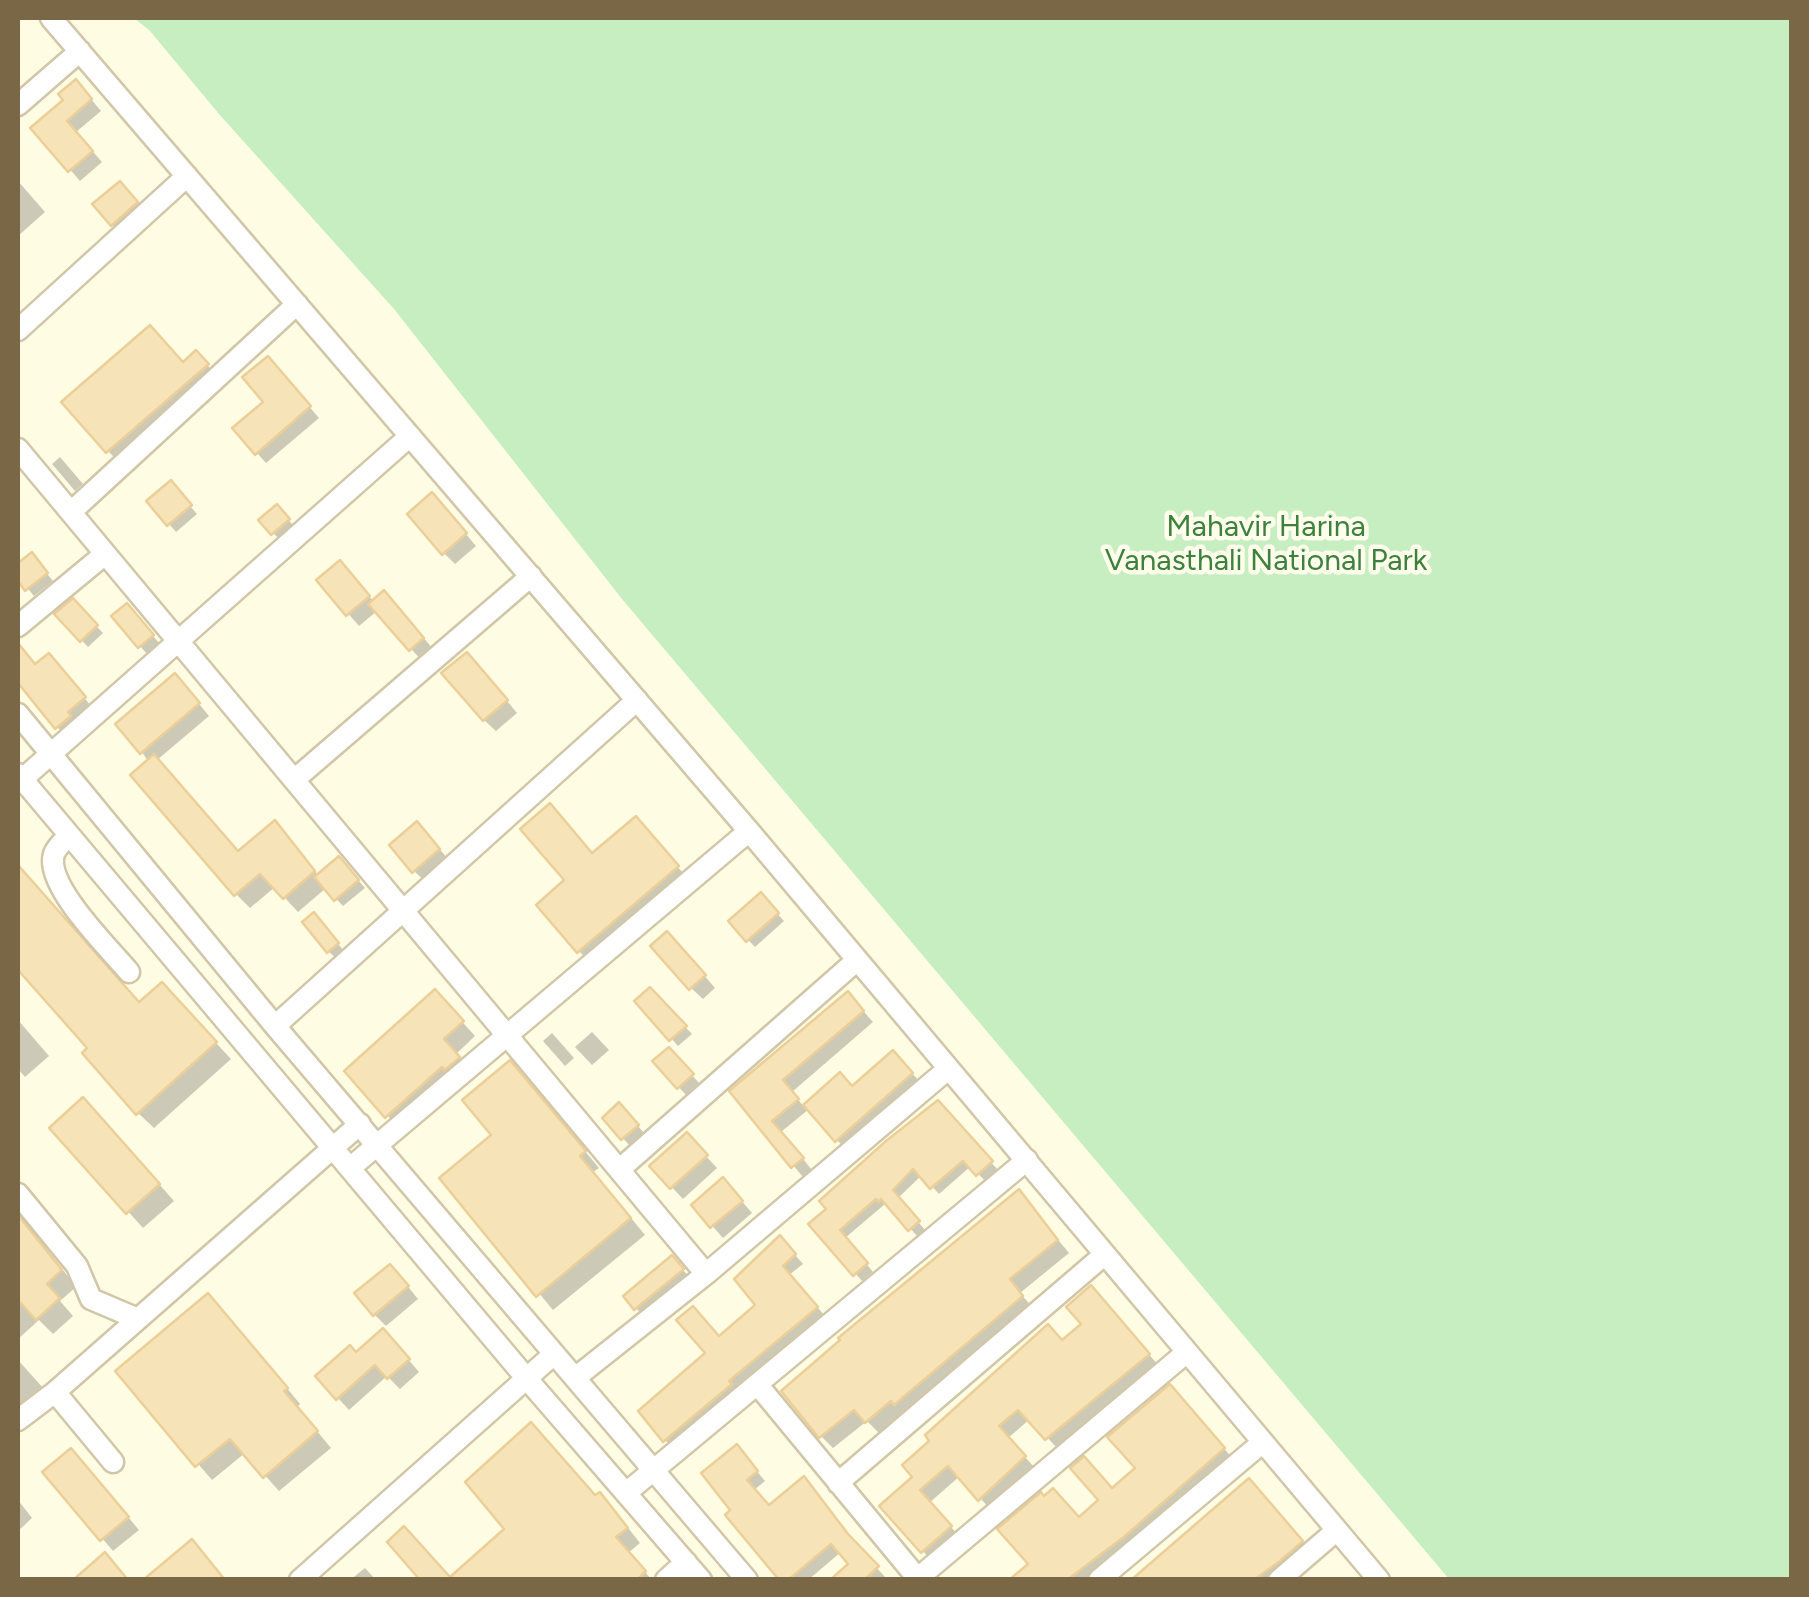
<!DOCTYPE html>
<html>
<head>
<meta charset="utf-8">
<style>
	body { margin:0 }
	#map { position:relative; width:1809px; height:1597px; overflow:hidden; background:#fffce4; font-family:Figtree,sans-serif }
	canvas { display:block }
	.frame { position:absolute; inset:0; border:20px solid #7a6746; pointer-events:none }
</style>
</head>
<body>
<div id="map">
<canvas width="1809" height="1597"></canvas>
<div class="frame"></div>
</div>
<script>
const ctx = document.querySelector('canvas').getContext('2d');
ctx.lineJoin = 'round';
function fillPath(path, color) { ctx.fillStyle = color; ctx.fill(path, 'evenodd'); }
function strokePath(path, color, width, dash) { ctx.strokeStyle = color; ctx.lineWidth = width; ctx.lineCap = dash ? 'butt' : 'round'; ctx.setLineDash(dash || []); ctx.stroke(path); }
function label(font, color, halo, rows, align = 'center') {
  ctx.font = font + ' Figtree,sans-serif'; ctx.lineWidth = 9; ctx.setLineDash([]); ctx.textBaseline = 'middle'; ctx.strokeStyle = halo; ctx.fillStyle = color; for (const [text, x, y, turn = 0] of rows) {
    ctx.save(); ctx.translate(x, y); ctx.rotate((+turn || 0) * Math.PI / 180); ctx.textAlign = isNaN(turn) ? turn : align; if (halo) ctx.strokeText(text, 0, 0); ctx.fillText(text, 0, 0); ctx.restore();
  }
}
fillPath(new Path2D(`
	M134,18H1791V1579H1449L622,599L394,309L219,114L150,31Z`), '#c6eec0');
fillPath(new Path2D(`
	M86,93L101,111L76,132L102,162L80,181L34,128Z
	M18,181L45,212L18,236Z
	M127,191L143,211L119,231L112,224Z
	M196,353L221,380L122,465L108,451Z
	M277,369L319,418L266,463L257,453Z
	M60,457L83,484L75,491L52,464Z
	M177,491L197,514L176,532L150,502Z
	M443,507L476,546L455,564L444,553Z
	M284,514L295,528L280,540L261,520Z
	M32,555L53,581L34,596L18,577V566Z
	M351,574L374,602L395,605L434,650L422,661L377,611L359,626L319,580Z
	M73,602L103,633L88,647L57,614Z
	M134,613L159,643L147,654L114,616Z
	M18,646L36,667L56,663L91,706L73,721L76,725L64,735L18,680Z
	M478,666L517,713L496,731L484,720Z
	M186,688L209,716L157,760L239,854L288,838L319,876L346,866L365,888L343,906L326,888L298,912L275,887L250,908L236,894L142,752Z
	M647,831L688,879L590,962L579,951L593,856Z
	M428,836L450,861L426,882L414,871Z
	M18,867L140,1005L177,1001L231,1059L154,1128L138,1113L91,1049L18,966Z
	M761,896L784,921L755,947L731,922Z
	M321,923L344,951L336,958L328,951Z
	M679,946L715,988L703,999L691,988Z
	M649,990L692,1034L678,1046L638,1001Z
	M858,1005L873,1022L792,1092L804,1107L840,1076L853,1089L904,1065L923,1085L848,1152L809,1109L781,1132L812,1170L803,1177L732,1092Z
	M448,1006L475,1036L456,1054L472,1072L401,1130L347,1071Z
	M18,1020L49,1056L25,1077L18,1069Z
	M592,1032L609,1050L592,1065L575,1047Z
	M552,1033L574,1058L565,1066L543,1041Z
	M669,1050L699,1083L686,1095L656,1062Z
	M525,1079L599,1168L593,1172L645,1235L553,1310L443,1178L495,1136Z
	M938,1104L998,1170L985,1181L971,1166L939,1194L922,1175L898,1198L925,1230L917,1236L890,1205L885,1204L845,1238L873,1272L862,1281L812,1224Z
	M626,1112L644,1133L630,1146L605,1118Z
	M99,1116L174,1201L143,1228L53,1128Z
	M687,1136L717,1168L683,1199L653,1167Z
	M734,1192L752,1213L723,1238L694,1205Z
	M1019,1193L1069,1253L1020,1293L1034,1309L908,1415L904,1412L879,1433L867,1421L833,1448L821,1436Z
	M18,1211L76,1287L60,1301L73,1316L53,1334L39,1320L18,1339Z
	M788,1247L803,1264L789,1275L825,1316L674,1448L665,1440L708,1354L719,1339L759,1305Z
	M679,1265L689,1277L643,1315L636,1308Z
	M401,1278L418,1299L386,1326L374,1314Z
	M1101,1299L1159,1366L1058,1449L1030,1419L1008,1438L1035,1468L991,1510L960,1476L929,1503L961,1538L933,1562L882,1506L1084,1324Z
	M223,1311L300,1404L297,1407L331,1448L279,1491L245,1453L212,1480L118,1371Z
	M394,1343L419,1372L400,1389L387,1376L349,1410L338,1398L356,1355Z
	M18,1360L44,1389L18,1414Z
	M1180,1398L1234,1460L1090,1580H1014L1138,1468Z
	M745,1457L765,1481L754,1490L770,1508L857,1546L885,1577L882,1580H835L851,1564L841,1552L808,1580H782L729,1515Z
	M83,1463L139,1530L113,1551L46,1472Z
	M1259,1491L1311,1552L1278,1580H1136Z
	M596,1498L613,1509L640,1543L628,1553L652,1580H451Z
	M18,1500L32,1518L18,1531Z
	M365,1568L376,1580H350Z`), '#0003');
const building = new Path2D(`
	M76,79L92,99L67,121L93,151L68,172L30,128L63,100L58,94Z
	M120,181L138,202L111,226L92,204Z
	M150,325L183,362L196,350L209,364L106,453L61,402Z
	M268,356L311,406L255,455L232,428L263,402L242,377Z
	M171,480L192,505L167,526L146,501Z
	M432,492L467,533L442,555L407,514Z
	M277,504L290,519L271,535L258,520Z
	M32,552L48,573L25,591L18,581V563Z
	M340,560L370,596L346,616L316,580Z
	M384,590L424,638L409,651L368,604Z
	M73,598L98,625L80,642L54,614Z
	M127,603L154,635L138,648L111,616Z
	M18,643L35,664L49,653L86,697L68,712L71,716L55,729L18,683Z
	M467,652L508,700L483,721L441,673Z
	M175,673L200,703L140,754L115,724Z
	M154,754L238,851L275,820L315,871L283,899L260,874L234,896L130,775Z
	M550,803L592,853L636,816L679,866L577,953L536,905L564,880L520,829Z
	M417,821L440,849L412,873L389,845Z
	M339,856L359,880L334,901L314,877Z
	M18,865L139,1002L162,982L217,1042L136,1115L82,1053L87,1048L18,970Z
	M761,892L779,913L746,942L728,921Z
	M314,912L339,943L327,953L302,922Z
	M667,931L706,975L689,990L650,946Z
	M650,987L687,1026L669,1041L634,1001Z
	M435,989L464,1021L444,1039L460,1057L445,1070L442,1067L385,1118L344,1071Z
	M848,991L864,1011L783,1080L799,1099L772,1121L804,1158L791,1168L729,1091Z
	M669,1047L694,1074L677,1089L652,1061Z
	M893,1050L913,1073L835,1142L803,1105L840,1072L852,1086Z
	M510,1060L586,1151L580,1156L631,1218L536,1297L439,1178L491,1135L462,1100Z
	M83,1097L160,1184L126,1214L49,1128Z
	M938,1100L993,1161L976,1176L963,1161L930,1189L913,1169L893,1190L920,1221L908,1231L881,1199L879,1202L876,1199L840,1230L868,1263L853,1276L808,1224L826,1209L819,1201L886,1141Z
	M619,1102L639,1125L621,1140L602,1118Z
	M687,1132L708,1155L670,1189L649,1166Z
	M723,1177L743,1201L710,1228L691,1205Z
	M1019,1189L1058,1240L1010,1279L1023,1296L894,1405L891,1401L865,1423L854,1410L819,1438L781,1391L840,1340L838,1338Z
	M18,1215L62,1270L47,1284L60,1298L36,1320L18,1300Z
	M780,1235L796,1254L783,1266L818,1307L729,1381L732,1384L663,1442L638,1411L705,1353L676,1320L693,1306L719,1336L755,1305L734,1279Z
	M672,1255L684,1269L634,1310L623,1296Z
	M390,1264L409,1286L373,1316L354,1293Z
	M1091,1285L1150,1354L1045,1440L1018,1410L999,1426L1026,1456L978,1501L948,1466L920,1490L952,1526L921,1553L879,1506L912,1477L902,1465L929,1441L925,1435L1048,1324L1062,1340L1081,1324L1066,1307Z
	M208,1293L288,1388L284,1391L318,1431L263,1478L230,1439L195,1467L115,1371Z
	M383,1328L410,1359L387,1379L375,1365L336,1400L315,1376L350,1345L356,1352Z
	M1170,1384L1225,1448L1125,1536L1067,1580H1009L1028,1564L997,1529L1041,1492L1044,1496L1053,1488L1079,1517L1098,1500L1070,1468L1084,1456L1112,1488L1135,1468L1107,1437Z
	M531,1422L595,1495L600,1492L628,1528L616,1537L646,1571L637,1580H420L387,1542L404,1526L450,1577L504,1529L465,1482Z
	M737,1444L758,1471L747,1480L769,1505L804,1476L848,1534L879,1566L864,1580H830L848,1564L831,1544L788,1580H779L725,1515L730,1510L701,1473Z
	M71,1448L129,1517L100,1541L42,1472Z
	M1249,1478L1303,1541L1280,1561L1254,1580H1131Z
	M192,1539L225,1580H143Z
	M105,1552L128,1580H73Z`);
fillPath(building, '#f7e3b8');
strokePath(building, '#eccf97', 2.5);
const minor = new Path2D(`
	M51,18L749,831L1379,1580
	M18,105L80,51
	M18,330L187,176
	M18,449L706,1274
	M71,512L297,304
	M18,626L105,554
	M18,714L275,1026L747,1580
	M18,774L527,1379L701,1580
	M294,780L531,576
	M18,783L410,436
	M69,835C64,841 57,846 54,854C44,885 109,948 129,972
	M275,1026L637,700
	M350,1168L749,831
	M620,1169L856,961
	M18,1194L77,1266L91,1299L138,1319
	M575,1378L706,1274L948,1069
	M757,1384L919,1580
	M55,1392L113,1462
	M18,1420L55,1392L360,1124
	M838,1483L1104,1255
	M626,1493L1027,1160
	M918,1578L1187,1352
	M300,1580L554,1354
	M666,1580L686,1562
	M1099,1580L1263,1442
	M1279,1580L1337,1530`);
strokePath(minor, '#d1c6a8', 25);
strokePath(minor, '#fff', 20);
label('30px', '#3d823c', '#fffdec', [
	["Mahavir Harina",1266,527],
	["Vanasthali National Park",1266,561]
]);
</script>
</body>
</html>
